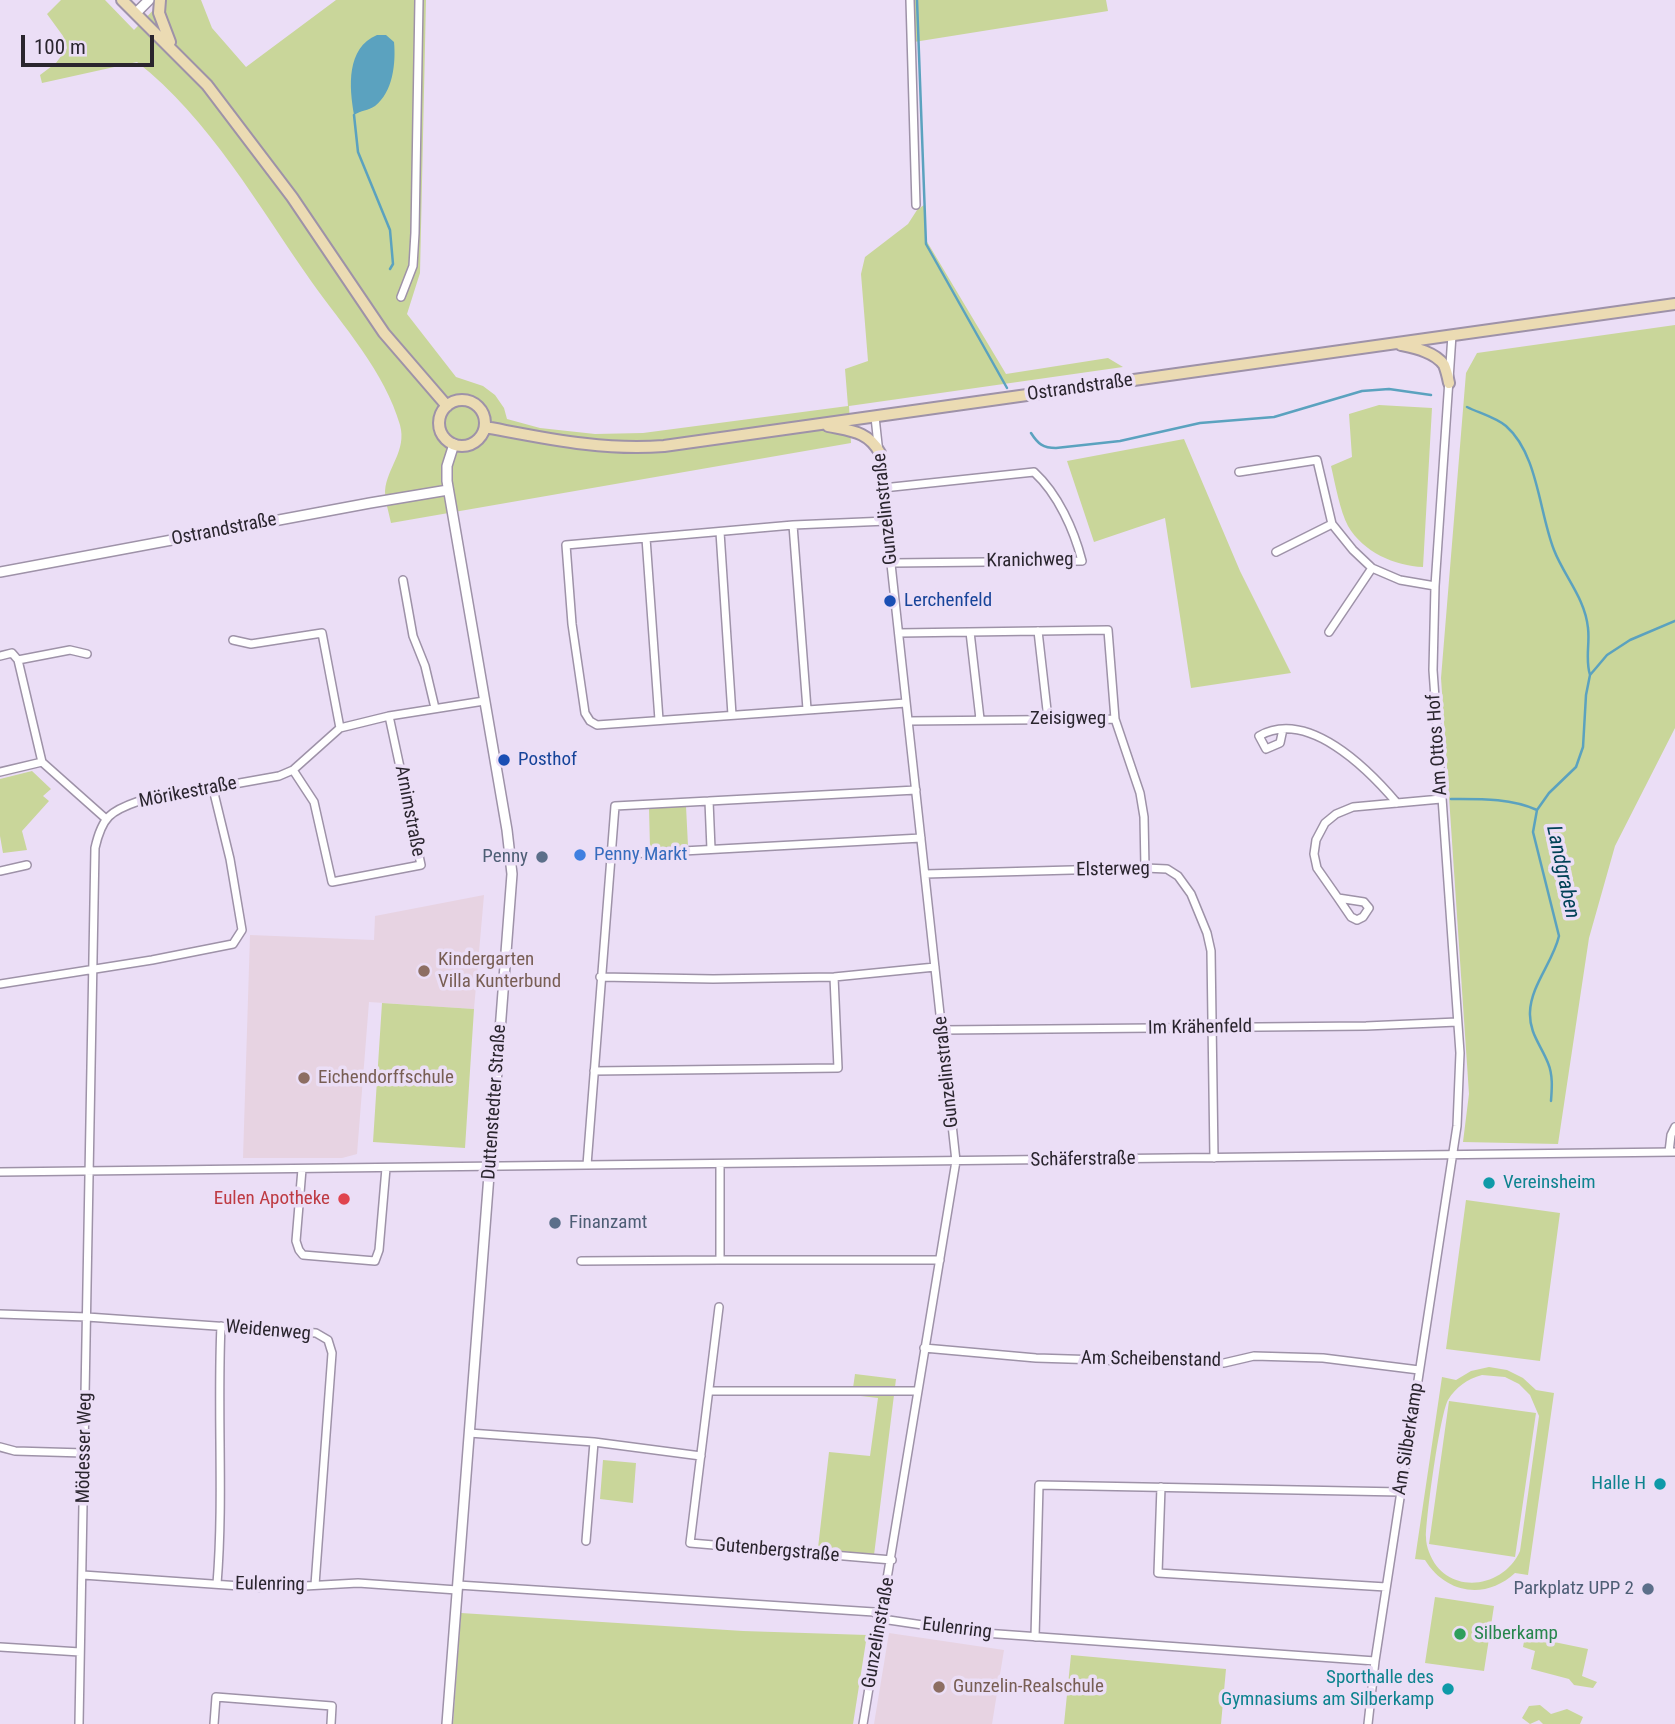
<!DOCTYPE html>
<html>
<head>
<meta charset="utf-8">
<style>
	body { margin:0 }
	#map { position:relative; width:1675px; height:1724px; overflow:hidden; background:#ebdef6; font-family:"Roboto Condensed",sans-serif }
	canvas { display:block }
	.scale { position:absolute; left:21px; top:35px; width:133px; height:32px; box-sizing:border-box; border:4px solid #2a252e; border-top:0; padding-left:9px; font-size:21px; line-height:24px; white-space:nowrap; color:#2a252e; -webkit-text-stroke:5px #ebdef6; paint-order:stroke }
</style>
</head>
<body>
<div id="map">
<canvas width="1675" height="1724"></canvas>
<div class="scale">100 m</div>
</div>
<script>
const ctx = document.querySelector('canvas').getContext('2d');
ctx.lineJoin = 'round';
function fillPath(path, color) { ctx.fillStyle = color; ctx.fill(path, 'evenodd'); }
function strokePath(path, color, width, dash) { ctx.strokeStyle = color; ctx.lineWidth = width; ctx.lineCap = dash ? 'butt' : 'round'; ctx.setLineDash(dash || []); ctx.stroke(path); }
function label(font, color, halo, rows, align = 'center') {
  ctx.font = font + ' "Roboto Condensed",sans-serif'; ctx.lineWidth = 7; ctx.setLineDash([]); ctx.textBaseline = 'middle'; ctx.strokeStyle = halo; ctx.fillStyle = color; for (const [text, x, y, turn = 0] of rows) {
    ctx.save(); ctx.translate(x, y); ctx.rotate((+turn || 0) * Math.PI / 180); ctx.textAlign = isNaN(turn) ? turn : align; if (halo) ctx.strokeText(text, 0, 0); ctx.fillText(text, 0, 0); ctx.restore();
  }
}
fillPath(new Path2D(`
	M484,895L474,1009L369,1002L357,1154L342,1158H243L250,935L374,940L375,916Z
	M889,1633L1004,1650L992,1724H874Z`), '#e7d3e2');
fillPath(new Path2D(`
	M61,0H105L134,30L163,0H201L212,28L246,67L336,0H426L420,273L407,314L456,377L483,386L495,395L504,408L507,419L540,428L595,434L643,433L848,406L845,369L868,361L861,274L865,257L908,224L917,210L924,205L926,240L1006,374L1108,358L1123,367L849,406L851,443L391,523C389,513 385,501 385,491C387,467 407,451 400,425C385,372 343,326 311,281C260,208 208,117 137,62L42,83L40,75L56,63L67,48L63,36L47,14Z
	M912,0H1106L1108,11L914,42Z
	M1675,325V728L1615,846L1589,938L1558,1144L1463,1142L1469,1094L1441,678L1466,373L1477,353Z
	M1379,405L1432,408L1423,567C1395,566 1363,552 1348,526C1340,511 1335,483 1331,466L1352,457L1349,414Z
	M1184,439L1240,571L1291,673L1191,688L1165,518L1094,542L1067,461Z
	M32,771L51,789L43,796L49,801L22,831L27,850L3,853L0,836V779Z
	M686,806L688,846L650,848L649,808Z
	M382,1003L474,1009L465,1148L373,1142Z
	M1466,1200L1560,1213L1540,1361L1446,1349Z
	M1489,1367L1507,1370L1523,1378L1536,1390L1554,1393L1528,1575L1515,1573C1486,1600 1446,1594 1425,1560L1415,1559L1442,1377L1456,1380L1471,1371ZM1482,1375L1505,1377L1519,1384L1530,1395L1539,1416L1520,1551C1503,1590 1445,1596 1429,1552C1427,1547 1426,1542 1426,1537C1426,1517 1440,1414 1448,1400C1456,1387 1467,1379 1482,1375Z
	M855,1374L896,1379L874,1555L818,1548L829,1452L870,1456L878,1398L852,1395Z
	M1449,1401L1536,1413L1515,1557L1429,1544Z
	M603,1460L636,1463L633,1503L600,1499Z
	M1435,1597L1494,1606L1484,1671L1425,1663Z
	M461,1613L743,1631L867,1635L853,1724H453Z
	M1525,1636L1588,1649L1582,1676L1597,1682L1593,1688L1574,1685L1569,1679L1531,1669L1535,1651L1523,1647Z
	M1071,1655L1226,1669L1221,1724H1064Z
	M1540,1705L1551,1714L1567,1709L1583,1717L1580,1724H1543L1539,1720L1530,1724L1522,1718L1529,1706Z`), '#c9d69a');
fillPath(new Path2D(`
	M377,35H386L394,42C396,63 393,92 375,106C368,111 361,110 354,115C349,87 346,48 377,35Z`), '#5ba2bf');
strokePath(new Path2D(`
	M917,0L926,244L1007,388
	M354,115L358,152L390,230L393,264L390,269
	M1467,407C1479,413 1495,417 1506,426C1538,454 1539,512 1554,550C1564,576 1585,598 1588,628C1590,644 1585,659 1590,675
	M1031,433C1038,444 1043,448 1056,448L1120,441L1200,423L1274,417L1362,391L1389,389L1431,395
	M1451,799C1480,799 1510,798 1537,810
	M1551,1101C1552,1088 1553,1075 1548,1063C1541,1045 1529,1033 1530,1012C1531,985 1553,962 1559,936L1533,832L1537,810L1549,793L1576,767L1583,747L1586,695L1590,675L1596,668L1607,655L1630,640L1675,621`), '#5ba2bf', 2.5);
const minor = new Path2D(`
	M910,0L916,205
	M401,297L413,266L415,233L419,0
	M1239,472L1317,460L1332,524L1353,550L1372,568L1400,580L1435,586
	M883,488L1034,472C1058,494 1074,530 1082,561L892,563
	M887,521L793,525L566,545L572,624L585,713L590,721L597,725L906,703
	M793,525L807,709
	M720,532L732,715
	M646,538L659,720
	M1276,552L1332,524
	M403,580L413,636L425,666L435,708
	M1038,631L1048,719
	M970,632L980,719
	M1329,632L1372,568
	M899,633L1108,630L1115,719
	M233,640L251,644L322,633L340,728
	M0,656L12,653L18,660L42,762
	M18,660L70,650L87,654
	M909,721L1115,719L1140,793L1144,817L1145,868
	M1283,729L1280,743L1266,749L1259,736C1308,708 1368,769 1397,803
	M293,770L314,802L332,882L421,865L389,716
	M0,772L42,762L105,818
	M709,801L711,849
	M610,855L921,838
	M0,871L27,865
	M925,874L1145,868L1167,869L1178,876L1191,894L1207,933L1211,951L1214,1158
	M1338,898L1351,917L1357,920L1363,917L1369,908L1364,902L1338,898L1317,868L1314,854L1316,840L1325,823L1336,814L1353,807L1441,799
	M600,977L713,979L834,977L935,967
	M0,984L152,960L233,944L242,930L230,859L213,789
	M943,1030L1366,1026L1457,1022
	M594,1071L838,1068L834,977
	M1669,1152L1671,1135L1675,1127
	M720,1164V1260H940
	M587,1165L615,806L916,790
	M302,1169L296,1241L299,1250L303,1255L375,1261L379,1250L386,1168
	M0,1172L1675,1152
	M581,1261L720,1260
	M719,1307L690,1543L892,1560
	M0,1314L87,1317L316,1333L328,1340L332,1353L315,1585
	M924,1348L1036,1358L1196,1363H1224L1254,1356L1323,1358L1419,1370
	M710,1391H918
	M469,1433L594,1442L701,1456
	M0,1447L15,1451L84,1453
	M1161,1487L1158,1573L1386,1587
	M586,1541L594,1442
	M83,1575L269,1588L358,1583L457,1590
	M217,1584C224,1498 217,1412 221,1326
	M458,1585L874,1612L882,1619L970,1632L1375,1661
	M1035,1637L1039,1485L1401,1492
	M0,1647L80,1652
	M79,1724L95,848C102,817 110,811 139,801L279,776L293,770L340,728L389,716L484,701
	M214,1724L216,1697L332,1706L331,1724
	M863,1724L956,1161L875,417
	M1368,1724L1375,1661L1457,1126L1460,1053L1433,670L1435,586L1452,335`);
const tertiary = new Path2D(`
	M136,13L149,0
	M0,572L370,503L448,490
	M447,1724L512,874L507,830L447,481V466L454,444`);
const secondary = new Path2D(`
	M122,0L207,85L292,197L384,333L447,406
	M160,0L159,13L170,42
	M1401,345C1415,348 1435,352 1444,365C1446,370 1448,378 1449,383
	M439 423a23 23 0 1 1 46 0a23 23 0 1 1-46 0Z
	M828,426C851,431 868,431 880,453
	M485,427C545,438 603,451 664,446L1675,304`);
strokePath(minor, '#9e92a8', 10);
strokePath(tertiary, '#9e92a8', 12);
strokePath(secondary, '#9e92a8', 14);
strokePath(minor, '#fff', 7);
strokePath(tertiary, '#fff', 9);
strokePath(secondary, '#ebdbb3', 10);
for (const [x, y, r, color] of [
	[890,601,7,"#1a4fb4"],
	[504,760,7,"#1a4fb4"],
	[580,855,7,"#3f7fe0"],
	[542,857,7,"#5c6f8a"],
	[424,971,7,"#8d6e63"],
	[304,1078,7,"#8d6e63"],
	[1489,1183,7,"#0f9aa8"],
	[344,1199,7,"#e0444e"],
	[555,1223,7,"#5c6f8a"],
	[1660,1484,7,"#0f9aa8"],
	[1648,1589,7,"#5c6f8a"],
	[1460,1634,7,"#2e9e5b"],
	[939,1687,7,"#8d6e63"],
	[1448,1689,7,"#0f9aa8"]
]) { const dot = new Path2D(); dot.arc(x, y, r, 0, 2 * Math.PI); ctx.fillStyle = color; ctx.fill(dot); strokePath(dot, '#ebdef6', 2.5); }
label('19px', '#2a252e', '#ebdef6', [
	["Ostrandstraße",1080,388,-8],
	["Gunzelinstraße",886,509,-96],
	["Ostrandstraße",224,530,-11],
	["Kranichweg",1030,561,-1],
	["Zeisigweg",1068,719],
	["Am Ottos Hof",1438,745,-94],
	["Mörikestraße",188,793,-11],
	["Arnimstraße",409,811,79],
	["Elsterweg",1113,870,-1],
	["Im Krähenfeld",1200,1028,-1],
	["Gunzelinstraße",947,1072,-96],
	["Duttenstedter Straße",495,1102,-86],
	["Schäferstraße",1083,1160,-1],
	["Weidenweg",268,1331,5],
	["Am Scheibenstand",1151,1360,1],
	["Am Silberkamp",1409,1439,-81],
	["Mödesser Weg",85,1448,-89],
	["Gutenbergstraße",777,1551,5],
	["Eulenring",270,1585,1],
	["Eulenring",957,1629,7],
	["Gunzelinstraße",879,1633,-80]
]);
label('19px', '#164399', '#ebdef6', [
	["Lerchenfeld",904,601],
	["Posthof",518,760]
], 'left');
label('19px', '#366cbe', '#ebdef6', [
	["Penny Markt",594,855]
], 'left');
label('19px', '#4e5e75', '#ebdef6', [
	["Penny",528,857],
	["Finanzamt",569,1223,"left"],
	["Parkplatz UPP 2",1634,1589]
], 'right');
label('19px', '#785e54', '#ebdef6', [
	["Kindergarten",438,960],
	["Villa Kunterbund",438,982],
	["Eichendorffschule",318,1078],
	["Gunzelin-Realschule",953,1687]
], 'left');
label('19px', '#0d838f', '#ebdef6', [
	["Vereinsheim",1503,1183,"left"],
	["Halle H",1646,1484],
	["Sporthalle des",1434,1678],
	["Gymnasiums am Silberkamp",1434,1700]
], 'right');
label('19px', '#be3a42', '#ebdef6', [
	["Eulen Apotheke",330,1199]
], 'right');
label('19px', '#27864d', '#ebdef6', [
	["Silberkamp",1474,1634]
], 'left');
label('italic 21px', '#004156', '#ebdef6', [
	["Landgraben",1562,872,78]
]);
</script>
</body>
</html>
